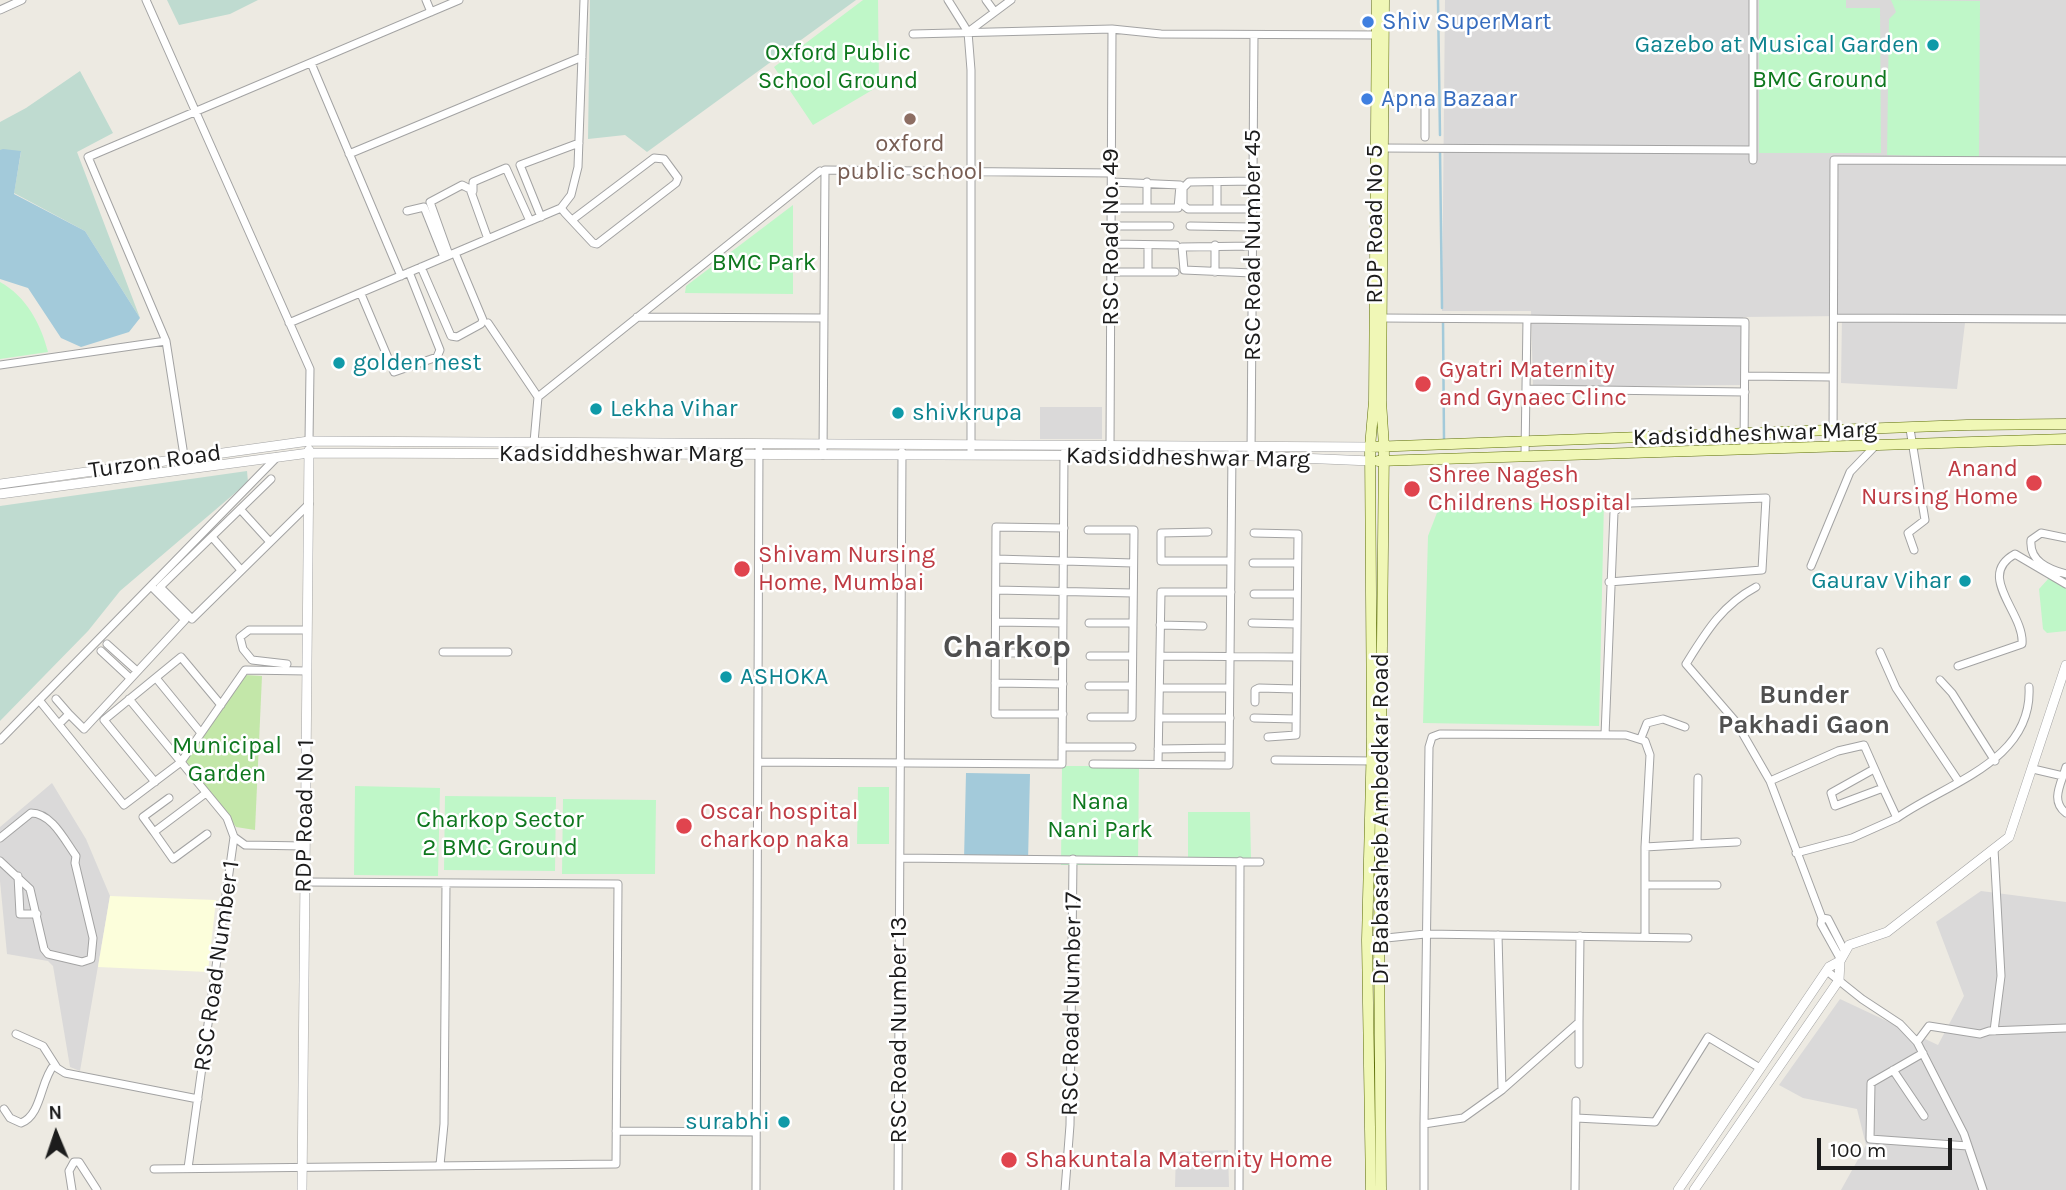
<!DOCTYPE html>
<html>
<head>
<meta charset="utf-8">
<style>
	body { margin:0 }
	#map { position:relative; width:2066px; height:1190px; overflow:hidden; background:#edeae2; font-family:Karla,sans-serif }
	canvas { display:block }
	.north { position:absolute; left:21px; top:1099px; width:70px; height:70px; -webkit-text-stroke:5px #fff; paint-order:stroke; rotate:358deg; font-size:19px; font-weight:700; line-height:28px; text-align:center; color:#1c1c1c }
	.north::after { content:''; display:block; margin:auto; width:24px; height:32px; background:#1c1c1c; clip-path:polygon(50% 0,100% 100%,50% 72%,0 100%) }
	.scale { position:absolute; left:1817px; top:1138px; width:135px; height:32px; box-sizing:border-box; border:4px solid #1c1c1c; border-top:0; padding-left:9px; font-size:21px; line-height:24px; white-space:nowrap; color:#1c1c1c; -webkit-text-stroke:5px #fff; paint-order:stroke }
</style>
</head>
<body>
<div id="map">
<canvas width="2066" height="1190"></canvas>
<div class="north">N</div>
<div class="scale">100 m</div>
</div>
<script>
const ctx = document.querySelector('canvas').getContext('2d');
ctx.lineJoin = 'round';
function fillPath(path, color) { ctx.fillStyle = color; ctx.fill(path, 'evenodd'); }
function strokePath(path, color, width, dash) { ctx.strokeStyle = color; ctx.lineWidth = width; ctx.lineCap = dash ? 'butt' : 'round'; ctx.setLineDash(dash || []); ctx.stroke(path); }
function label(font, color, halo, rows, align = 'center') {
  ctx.font = font + ' Karla,sans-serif'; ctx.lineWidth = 5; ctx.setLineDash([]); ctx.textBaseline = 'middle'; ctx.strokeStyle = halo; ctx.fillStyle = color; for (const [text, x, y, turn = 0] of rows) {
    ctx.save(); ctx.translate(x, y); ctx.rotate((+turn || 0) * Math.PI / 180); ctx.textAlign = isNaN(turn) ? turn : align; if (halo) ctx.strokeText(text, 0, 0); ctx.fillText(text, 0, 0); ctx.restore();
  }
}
fillPath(new Path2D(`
	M1445,0H2066V324L1965,323L1957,389L1841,383L1842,316L1743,317L1742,385L1533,387L1531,311H1442Z
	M1040,407H1102V439H1040Z
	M52,783L86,839L110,896L80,1071L70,1067L53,966L48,961L7,954L0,881V827Z
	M1981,891L2066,902V1190H1841L1866,1145L1857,1109L1803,1098L1779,1085L1840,999L1938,1045L1964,996L1936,922Z
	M1228,1150L1229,1187H1175L1176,1152Z`), '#dad9d9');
fillPath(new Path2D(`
	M110,896L216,900L208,972L98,967Z`), '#fcfedb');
fillPath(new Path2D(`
	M245,675L262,676L255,830L236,827L186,761Z`), '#c3e7a9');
fillPath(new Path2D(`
	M167,0H258L230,14L179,25Z
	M590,0H856L647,152L625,135L588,139Z
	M80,71L113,133L77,152L140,318L85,231L14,193L21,152L0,150V122L26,108Z
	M247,471L248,482L120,591L88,631L0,721V506Z`), '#bfdbd0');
fillPath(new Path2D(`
	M863,0H878L879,86L813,125L774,67Z
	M1759,0H1846V8H1880L1881,153H1759Z
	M1891,0L1980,1L1979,158L1887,155L1889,19L1896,12Z
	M793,205V294L685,293L686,286Z
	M0,282C26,296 41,324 48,352L0,359Z
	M1604,501L1599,726L1423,723L1428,536L1440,505Z
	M2049,578L2066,587V631L2047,633L2043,629L2039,589Z
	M1062,766H1139L1138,865H1061Z
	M355,786L440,788L438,876L354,875Z
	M858,787H889V844H857Z
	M445,796L556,797L555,871L444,870Z
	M563,799L656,800L655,874H562Z
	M1188,812H1250L1251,858L1188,859Z`), '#bff7c8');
fillPath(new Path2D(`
	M3,149L21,151L14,194L85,231L140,318L129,332L81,347L61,338L28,288L0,279V150Z
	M966,773L1030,774L1028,862L964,860Z`), '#a3cada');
strokePath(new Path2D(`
	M1438,0L1440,135
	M1440,151L1442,308
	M1443,321L1444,440
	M1445,461V474`), '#a3cada', 2.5);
const minor = new Path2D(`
	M146,0L310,369L309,441
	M426,0L431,12
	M948,0L968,32L971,70V455
	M986,0L994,11
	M0,10L22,0
	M968,32L1011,0
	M913,34L1112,29L1161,34L1381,35
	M311,63L401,276
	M1383,100L1421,101L1425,104V137
	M1380,148L1753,150
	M349,154L582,57
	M1753,160V0
	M1147,182V208
	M473,191V182L506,168L530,221
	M561,208L565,213L593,243L597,244L676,183L678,178L664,159L654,158L572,220
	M1111,208H1178L1180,185L1112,182
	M1217,209V182
	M1253,209H1188L1183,205V188L1189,182L1253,181
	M407,211L424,207L444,257
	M541,217L520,165L579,143
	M1111,226H1170
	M1190,226L1252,227
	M1111,244L1176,245
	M1215,245V272
	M449,255L430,202L462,185L470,189L488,239
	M421,267L451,336L457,337L481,324L483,320L455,253
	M1115,272H1175
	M1148,272V245
	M1252,273L1184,270L1182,247L1253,246
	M361,294L394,372L437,357L440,350L409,272
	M637,317L823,318
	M1382,318L1527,319
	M1834,318L2066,319
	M289,323L561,208L571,195L578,167L584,0
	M488,323L538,397L534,442
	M166,341L88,157L459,0
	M0,365L166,341L185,462
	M1745,376L1833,377
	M1526,389L1745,392
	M538,397L820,171
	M1910,429L1925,520L1908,533L1914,550
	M1110,446L1112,29
	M1833,446L1834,160L2066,161
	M823,455L825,170L1111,173
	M1525,455L1527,319L1745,322L1744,449
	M1251,456L1254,35
	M271,479L160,587L192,619L309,504
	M240,509L270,542
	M1088,530H1134L1132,717H1091
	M1208,532L1161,533V561H1231
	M1254,533L1298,534L1296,735L1268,737
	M212,537L241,570
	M2066,538L2041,533L2031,540C2029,561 2048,569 2066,574
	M996,559L1133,563
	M1253,563H1297
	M1811,566L1850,472L1876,445
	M1756,587C1722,605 1706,632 1686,664L1736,722L1770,781L1822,918L1821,924L1841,960
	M996,590L1133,593
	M1254,594H1296
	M996,622L1063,623
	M1089,623H1133
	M1252,623L1296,624
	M1160,625L1203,626
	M107,644L137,671
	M101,651L130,678
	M443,652H508
	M1880,652L1896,688L1959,782
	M995,653H1063
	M1090,656H1132
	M1160,656L1296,657
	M287,664L252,660L243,649L240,637L249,630H307
	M1958,666L2022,644C2025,613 1975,576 2015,554L2066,584
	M156,678L201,733
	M1940,680L1952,693L1995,761
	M995,683L1063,684
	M1089,686H1132
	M1160,688H1229
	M56,699L69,714
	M39,700L124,805L181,762L129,699
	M1255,702V690L1259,688L1296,689
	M1063,714H995L996,527L1064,528
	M1159,718H1230
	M1254,718L1296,719
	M59,724L69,714L84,729L185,620L151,586
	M1605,735L1614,512L1622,505L1631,503L1766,498L1762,570L1609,582
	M1641,738L1647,723L1663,719L1685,727
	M0,740L277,457
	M1062,747H1132
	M1158,749L1229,748
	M1275,760L1375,761
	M758,762L1062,764L1064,453
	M1093,764L1229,765L1232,451
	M1158,764L1161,592H1231
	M2066,767C2061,784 2050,801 2066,813
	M2033,769L2063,776
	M1770,781L1838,751L1864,745L1883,788
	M155,782L104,720L181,657L221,705
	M206,793L154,832L173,859L207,834
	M1897,818C1947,783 2033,761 2029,687
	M154,832L143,817L169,798
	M0,838L31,813C52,813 65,841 76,856L75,863L93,938L91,959L82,962L48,954L44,949L30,889L0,861
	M1697,844L1737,842
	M305,846L245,845L234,837L227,818L181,762L245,670L307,671
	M1645,847L1697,844L1698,778
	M1796,853L1852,838L1897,818L1883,788L1835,806L1831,793L1874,769
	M900,858L1260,862
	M18,876L20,914H37
	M1645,885H1717
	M1822,918L1828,919L1845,952
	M1498,935L1502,1090L1579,1022L1580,936
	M1367,940L1425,934L1688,938
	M1827,971L1862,999L1900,1024L1917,1042L1964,1134L1983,1190
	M1994,1031L2001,976L1994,849
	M16,1034L43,1046L57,1068L65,1073L198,1099
	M1917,1042L1929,1026L1980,1034L1989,1031L2066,1028
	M1923,1053L1871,1083L1870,1139L1968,1146
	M1579,1064V1022
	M1893,1070L1924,1116
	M4,1109L10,1118L21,1123C42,1115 40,1081 54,1065
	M1576,1118L1655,1122L1708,1037L1760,1068
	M1424,1124L1429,747L1432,737L1440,734L1626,735L1645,741L1650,755L1645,847V937
	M616,1131L756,1132
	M440,1165L444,1124L446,883
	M188,1168L234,837
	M154,1169L616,1164L618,884L305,882
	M72,1190L69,1171L74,1162H79L97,1190
	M756,1190L759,444
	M898,1190L902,452
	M1065,1190L1070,1125L1073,859
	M1239,1190L1240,861
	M1424,1190V1124L1463,1118L1502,1090
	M1575,1190L1576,1101`);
const tertiary = new Path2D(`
	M0,484L309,441L1370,447
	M0,494L309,453L1251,456L1371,461
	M302,1190L309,450
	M1678,1190L1829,967L1840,961
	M1694,1190L1839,980L1840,961L1849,945L1887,932L2009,837L2066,665`);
const secondary = new Path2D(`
	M1370,447L1967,425L2066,424
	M1378,461L2066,439
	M1371,1190L1367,940L1372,737L1370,447L1374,401L1377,0
	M1381,1190L1379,940L1384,447L1381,401L1384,0`);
strokePath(minor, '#a3a3a3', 9);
strokePath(tertiary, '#a3a3a3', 10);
strokePath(secondary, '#5d6f08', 11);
strokePath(minor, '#fff', 7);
strokePath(tertiary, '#fff', 9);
strokePath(secondary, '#f0f7b6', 10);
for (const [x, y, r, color] of [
	[1368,22,7,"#3f7fe0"],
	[1933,45,7,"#0f9aa8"],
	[1367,99,7,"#3f7fe0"],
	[910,119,7,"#8d6e63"],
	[339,363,7,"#0f9aa8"],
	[1423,384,9,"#e0444e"],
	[596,409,7,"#0f9aa8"],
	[898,413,7,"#0f9aa8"],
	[2034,483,9,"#e0444e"],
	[1412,489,9,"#e0444e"],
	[742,569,9,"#e0444e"],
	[1965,581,7,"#0f9aa8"],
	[726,677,7,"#0f9aa8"],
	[684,826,9,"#e0444e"],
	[784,1122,7,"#0f9aa8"],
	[1009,1160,9,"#e0444e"]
]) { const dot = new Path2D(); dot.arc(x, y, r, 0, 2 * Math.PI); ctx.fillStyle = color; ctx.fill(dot); strokePath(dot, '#fff', 2.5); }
label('24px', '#366cbe', '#fff', [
	["Shiv SuperMart",1382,22],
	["Apna Bazaar",1381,99]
], 'left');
label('24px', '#0d838f', '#fff', [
	["Gazebo at Musical Garden",1919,45,"right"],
	["golden nest",353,363],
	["Lekha Vihar",610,409],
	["shivkrupa",912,413],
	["Gaurav Vihar",1951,581,"right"],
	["ASHOKA",740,677],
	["surabhi",770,1122,"right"]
], 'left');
label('24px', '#0e771e', '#fff', [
	["Oxford Public",838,53],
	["School Ground",838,81],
	["BMC Ground",1820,80],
	["BMC Park",764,263],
	["Municipal",227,746],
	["Garden",227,774],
	["Nana",1100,802],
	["Nani Park",1100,830],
	["Charkop Sector",500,820],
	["2 BMC Ground",500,848]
]);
label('24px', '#785e54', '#fff', [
	["oxford",910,144],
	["public school",910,172]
]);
label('24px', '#1c1c1c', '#fff', [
	["RDP Road No 5",1375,224,-90],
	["RSC Road No. 49",1111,237,-90],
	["RSC Road Number 45",1253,245,-90],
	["Kadsiddheshwar Marg",1755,434,-2],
	["Kadsiddheshwar Marg",621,454],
	["Kadsiddheshwar Marg",1188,458,1],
	["Turzon Road",155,462,-8],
	["RDP Road No 1",305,816,-89],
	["Dr Babasaheb Ambedkar Road",1381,819,-90],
	["RSC Road Number 1",217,966,-82],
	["RSC Road Number 17",1072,1004,-89],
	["RSC Road Number 13",899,1030,-90]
]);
label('24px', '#be3a42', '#fff', [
	["Gyatri Maternity",1439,370],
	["and Gynaec Clinc",1439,398],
	["Anand",2018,469,"right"],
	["Nursing Home",2018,497,"right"],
	["Shree Nagesh",1428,475],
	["Childrens Hospital",1428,503],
	["Shivam Nursing",758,555],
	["Home, Mumbai",758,583],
	["Oscar hospital",700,812],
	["charkop naka",700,840],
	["Shakuntala Maternity Home",1025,1160]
], 'left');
label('bold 26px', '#4f4f4f', '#fff', [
	["Bunder",1804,696],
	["Pakhadi Gaon",1804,726]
]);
label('bold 32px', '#4f4f4f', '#fff', [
	["Charkop",1007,648]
]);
</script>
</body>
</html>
